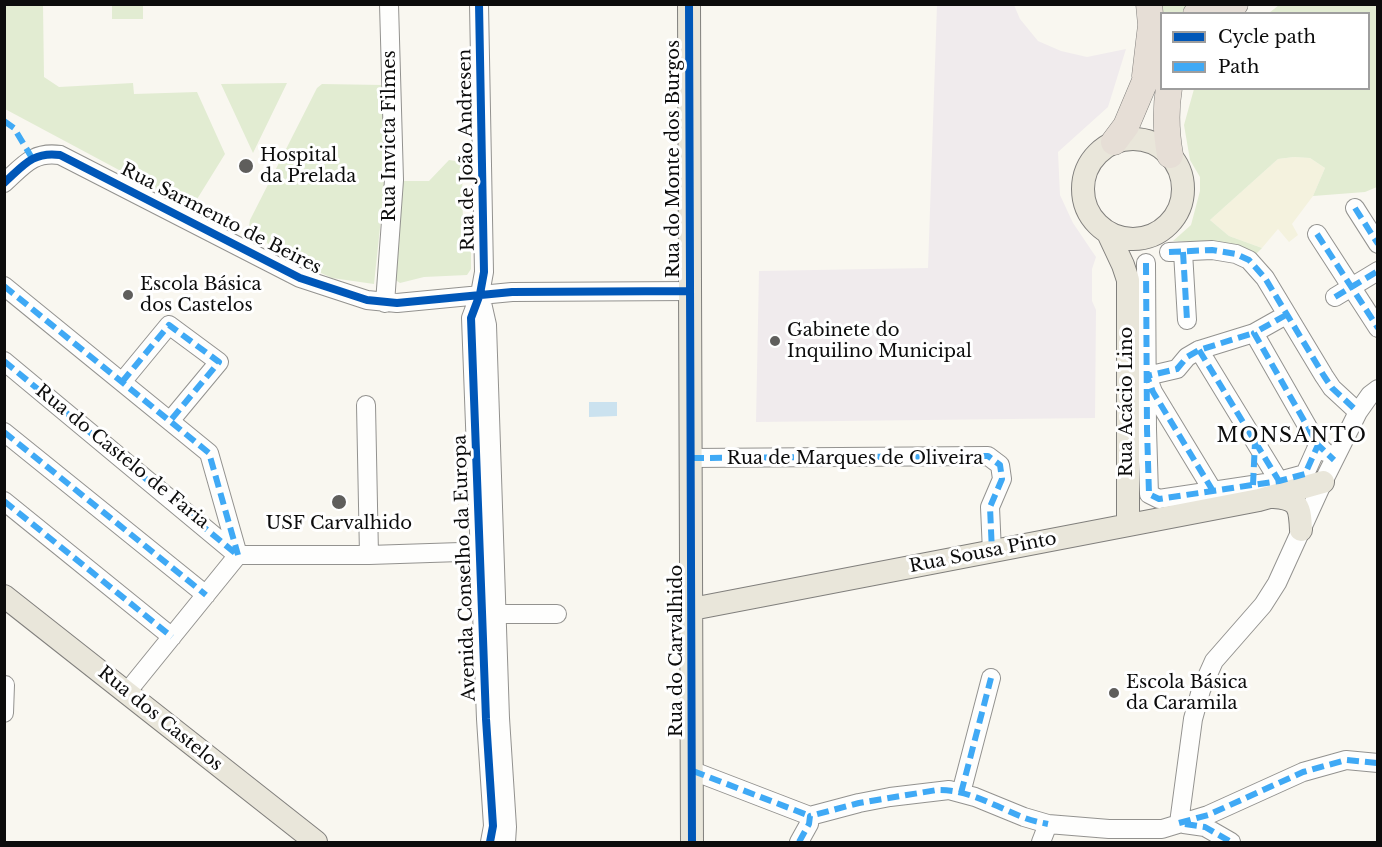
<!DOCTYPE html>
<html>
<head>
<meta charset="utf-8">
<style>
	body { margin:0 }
	#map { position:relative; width:1382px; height:847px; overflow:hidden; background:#f9f7f0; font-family:"Libre Baskerville",serif }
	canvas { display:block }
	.frame { position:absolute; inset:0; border:6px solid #0c0c0c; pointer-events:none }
	.legend { position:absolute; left:1160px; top:12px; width:210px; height:78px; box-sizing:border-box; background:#fff; border:2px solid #9e9e9e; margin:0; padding:8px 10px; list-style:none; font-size:18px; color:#0c0c0c }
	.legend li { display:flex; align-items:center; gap:12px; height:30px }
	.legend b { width:30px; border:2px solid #9e9e9e }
</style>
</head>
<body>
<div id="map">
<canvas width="1382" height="847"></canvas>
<div class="frame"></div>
<ul class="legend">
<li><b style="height:8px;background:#0057b8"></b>Cycle path</li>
<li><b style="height:8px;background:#3fa9f5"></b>Path</li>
</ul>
</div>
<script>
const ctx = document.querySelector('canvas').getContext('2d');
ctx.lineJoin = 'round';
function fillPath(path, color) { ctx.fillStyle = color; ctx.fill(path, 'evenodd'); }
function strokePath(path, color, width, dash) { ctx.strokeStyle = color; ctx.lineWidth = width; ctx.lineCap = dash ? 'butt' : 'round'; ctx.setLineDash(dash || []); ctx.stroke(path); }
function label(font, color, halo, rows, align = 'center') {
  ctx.font = font + ' "Libre Baskerville",serif'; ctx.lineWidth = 6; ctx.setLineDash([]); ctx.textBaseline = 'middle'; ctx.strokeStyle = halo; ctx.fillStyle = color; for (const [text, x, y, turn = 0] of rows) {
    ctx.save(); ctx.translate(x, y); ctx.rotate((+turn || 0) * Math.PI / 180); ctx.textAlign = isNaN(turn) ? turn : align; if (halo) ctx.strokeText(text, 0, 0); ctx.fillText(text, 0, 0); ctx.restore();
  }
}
fillPath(new Path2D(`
	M937,5H1014L1020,19L1038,41L1061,51L1087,57L1126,49L1108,107L1058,152L1060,195L1073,223L1096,257L1092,269V301L1096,310L1095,418L756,422L759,271L928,268Z`), '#f0ebed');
fillPath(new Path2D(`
	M1294,157L1310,158L1325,168L1313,196L1292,224L1298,235L1289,242L1278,229L1262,248L1229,236L1210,220L1278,159Z`), '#f4f2de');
fillPath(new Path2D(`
	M4,5H43L44,77L59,87L133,83L134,94L197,92L225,154L194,204L190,208L5,109Z
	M112,5H143V19H112Z
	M1156,5H1192L1185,13L1162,14Z
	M1279,5H1377V187L1365,192L1313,196L1325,168L1310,158L1294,157L1278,159L1210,220L1229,236L1262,248L1254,256L1204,242L1173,241L1191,225L1200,191V177L1190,160L1184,125L1194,89L1368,88V14L1269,13Z
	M287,83L253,153L221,84Z
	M322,84L383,85L384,190L374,284L332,278L273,251L266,241L248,232L250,220L317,88Z
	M449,160L462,162L463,229L471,230V269L467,275L424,277L400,283L394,279L403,181H429Z`), '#e2ecd2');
fillPath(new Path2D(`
	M589,402H617V416L589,417Z`), '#cbe2ef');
const minor = new Path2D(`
	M479,4L484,272L480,294L471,318L486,719L493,826L490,842
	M4,183C23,166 33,151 60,155L300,278L367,300L397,303L512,292L690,291
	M1355,208L1378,244
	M1317,234L1378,328
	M1169,252L1212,250L1236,254L1249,260L1265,278L1324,376L1332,388L1358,412
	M1183,252L1187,320
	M1146,263L1147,429L1149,494L1159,499L1279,481L1305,474L1318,445
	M4,286L209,453L238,555
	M480,294L487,325L500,718L507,827L506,842
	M1335,297L1378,271
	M385,303L394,180L389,4
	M1286,315L1254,333L1318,445L1325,452
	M1199,350L1279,481
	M4,361L236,554
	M122,382L169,325L219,362L170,421
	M366,405L369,555
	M4,432L206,595
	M692,458L988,456L1000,465L1002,479L990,507L992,552
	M1213,491L1153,392L1147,376L1177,369L1187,357L1199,350L1254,333
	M4,501L172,637
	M238,555H369L491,551
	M496,614H557
	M127,692L238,555
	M4,713L5,685
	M693,771L810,816
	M961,793L991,678
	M1179,823L1193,719L1201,690L1214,661L1263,605L1277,583L1323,482L1358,412L1370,395L1378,389
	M1184,824L1205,827L1231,842
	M799,842L809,824L810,816L859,803L890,797L949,790L975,797L1024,817L1048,824L1109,829H1162L1208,815L1303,772L1346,760L1378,763
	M1041,842L1048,824`);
const major = new Path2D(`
	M689,4L692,842
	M1083 189a50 50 0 1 1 100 0a50 50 0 1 1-100 0Z
	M1108,233L1123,265L1128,280V525
	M1274,497C1299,499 1300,507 1301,530
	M4,596L316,842
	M692,609L1259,500L1323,482`);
const highway = new Path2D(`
	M1196,14L1204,4
	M1227,14L1235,4
	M1145,76L1151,25L1149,4
	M1169,88C1165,112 1166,132 1170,155
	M1114,142L1126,126L1145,81L1162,54`);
strokePath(minor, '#93928f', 20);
strokePath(major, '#807f7c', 24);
strokePath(highway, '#807f7c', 27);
strokePath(minor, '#fefefd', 18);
strokePath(major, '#e9e6da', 22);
strokePath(highway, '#e6ded6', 26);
strokePath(new Path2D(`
	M4,121L14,128L32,158
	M1355,208L1378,244
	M1317,234L1378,328
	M1169,252L1212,250L1236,254L1249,260L1265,278L1324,376L1332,388L1358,412
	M1183,252L1187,320
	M1146,263L1147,429L1149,494L1159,499L1279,481L1305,474L1318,445
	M4,286L209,453L238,555
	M1335,297L1378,271
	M1286,315L1254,333L1318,445L1334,460
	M1199,350L1279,481
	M4,361L235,553
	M122,382L169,325L219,362L170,421
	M4,432L206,595
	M692,458L988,456L1000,465L1002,479L990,507L992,552
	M1253,485L1255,442
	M1213,491L1153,392L1147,376L1177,369L1187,357L1199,350L1254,333
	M4,501L172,637
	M693,771L810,816
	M961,793L991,678
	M1179,823L1208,815L1303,772L1346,760L1378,763
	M1185,824L1205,827L1231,842
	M799,842L809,824L810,816L859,803L937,790C966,789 993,805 1020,816C1029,820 1038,822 1048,824`), '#3fa9f5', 6, [12, 6]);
strokePath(new Path2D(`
	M479,4L484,272L480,294L471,318L486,719L493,826L490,842
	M689,4L692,842
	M4,183C23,166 33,151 60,155L300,278L367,300L397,303L512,292L690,291`), '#0057b8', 8);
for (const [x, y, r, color] of [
	[246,166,8,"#5f5e5c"],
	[128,295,6,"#5f5e5c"],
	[775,341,6,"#5f5e5c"],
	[339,502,8,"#5f5e5c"],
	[1114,693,6,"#5f5e5c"]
]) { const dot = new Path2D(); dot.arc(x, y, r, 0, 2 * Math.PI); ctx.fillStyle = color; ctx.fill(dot); strokePath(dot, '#fff', 2); }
label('18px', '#0c0c0c', '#fff', [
	["Rua Invicta Filmes",390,136,-90],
	["Rua de João Andresen",467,150,-91],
	["Rua do Monte dos Burgos",674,159,-90],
	["Rua Sarmento de Beires",221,219,27],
	["Rua Acácio Lino",1127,402,-90],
	["Rua do Castelo de Faria",122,457,39],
	["Rua de Marques de Oliveira",855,459],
	["Rua Sousa Pinto",983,553,-11],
	["Avenida Conselho da Europa",465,568,-92],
	["Rua do Carvalhido",677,651,-90],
	["Rua dos Castelos",160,719,39]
]);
label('18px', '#0c0c0c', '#fff', [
	["Hospital",260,156],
	["da Prelada",260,177],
	["Escola Básica",140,285],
	["dos Castelos",140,306],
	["Gabinete do",787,331],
	["Inquilino Municipal",787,352],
	["USF Carvalhido",339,524,"center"],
	["Escola Básica",1126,683],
	["da Caramila",1126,704]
], 'left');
ctx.letterSpacing = '1.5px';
label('20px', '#0c0c0c', '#fff', [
	["MONSANTO",1292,436]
]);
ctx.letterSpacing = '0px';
</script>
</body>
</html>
